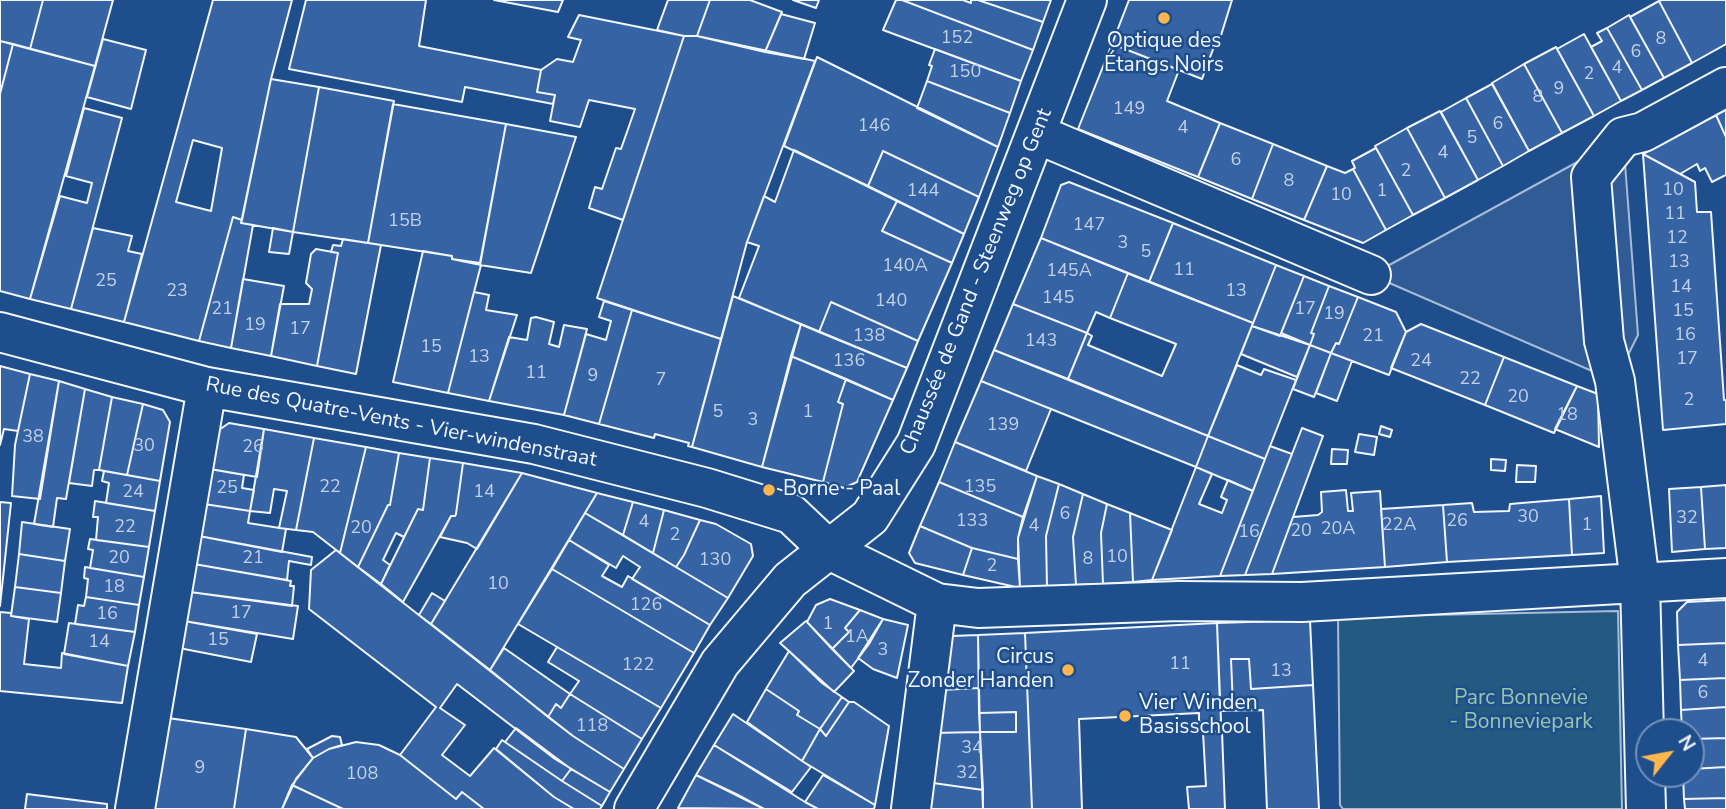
<!DOCTYPE html>
<html>
<head>
<meta charset="utf-8">
<style>
	body { margin:0 }
	#map { position:relative; width:1726px; height:809px; overflow:hidden; background:#1f4e8c; font-family:"Nunito Sans",sans-serif }
	canvas { display:block }
	.north { position:absolute; left:1635px; top:718px; width:70px; height:70px; box-sizing:border-box; background:#1f4e8c; border:2px solid #7391ba; border-radius:50%; rotate:59deg; font-size:19px; font-weight:700; line-height:28px; text-align:center; color:#f2f6ff }
	.north::after { content:''; display:block; margin:auto; width:24px; height:32px; background:#ffb74d; clip-path:polygon(50% 0,100% 100%,50% 72%,0 100%) }
</style>
</head>
<body>
<div id="map">
<canvas width="1726" height="809"></canvas>
<div class="north">N</div>
</div>
<script>
const ctx = document.querySelector('canvas').getContext('2d');
ctx.lineJoin = 'round';
function fillPath(path, color) { ctx.fillStyle = color; ctx.fill(path, 'evenodd'); }
function strokePath(path, color, width, dash) { ctx.strokeStyle = color; ctx.lineWidth = width; ctx.lineCap = dash ? 'butt' : 'round'; ctx.setLineDash(dash || []); ctx.stroke(path); }
function label(font, color, halo, rows, align = 'center') {
  ctx.font = font + ' "Nunito Sans",sans-serif'; ctx.lineWidth = 5; ctx.setLineDash([]); ctx.textBaseline = 'middle'; ctx.strokeStyle = halo; ctx.fillStyle = color; for (const [text, x, y, turn = 0] of rows) {
    ctx.save(); ctx.translate(x, y); ctx.rotate((+turn || 0) * Math.PI / 180); ctx.textAlign = isNaN(turn) ? turn : align; if (halo) ctx.strokeText(text, 0, 0); ctx.fillText(text, 0, 0); ctx.restore();
  }
}
const green = new Path2D(`
	M1618,611L1622,809H1343L1340,805L1338,617Z`);
fillPath(green, '#245a82');
strokePath(green, '#a8bbd7', 2);
const parking = new Path2D(`
	M1623,137L1638,335L1615,381L1371,275Z`);
fillPath(parking, '#305b95');
strokePath(parking, '#a8bbd7', 2);
const building = new Path2D(`
	M0,0H43L30,49L0,41Z
	M43,0H113L95,66L30,49Z
	M213,0H292L271,79L242,220L233,217L199,341L124,322ZM193,140L222,148L211,211L176,202Z
	M306,0H426L419,46L541,70L537,92L555,95L553,104L465,87L462,102L289,69Z
	M494,0H563L558,12Z
	M668,0H710L697,36H684L657,30Z
	M710,0H750L782,12L765,52L697,36Z
	M793,0H819L816,8Z
	M896,0H902L1033,50L1021,81L883,30Z
	M902,0H963L971,3V0H978L1043,22L1033,50Z
	M978,0H1051L1043,22Z
	M1129,0H1232L1218,45L1215,44L1202,79L1112,44Z
	M1662,0H1726V44L1692,63L1659,1Z
	M1659,1L1692,63L1664,78L1630,17Z
	M781,14L815,23L804,59L765,52Z
	M579,15L684,36L623,220L589,208L595,187L602,189L616,148L621,149L635,109L589,100L580,127L550,121L555,95L537,92L541,70L557,59L573,62L581,40L568,37Z
	M1629,15L1664,78L1642,90L1607,28Z
	M1607,28L1642,90L1621,101L1591,47L1602,41L1597,33Z
	M1584,34L1621,101L1594,116L1557,49Z
	M684,36H697L815,61L747,242L721,339L597,298Z
	M103,39L146,50L131,109L87,97Z
	M0,41L13,44L0,94Z
	M13,44L95,66L30,299L0,291V94Z
	M1112,44L1179,70L1167,101L1220,123L1198,177L1078,129Z
	M1556,47L1594,116L1562,133L1524,64Z
	M935,49L1021,81L1010,113L927,81L932,66L929,65Z
	M817,57L998,147L979,197L883,151L868,186L784,146Z
	M1524,64L1562,133L1529,151L1492,83Z
	M271,79L319,87L293,232L241,223Z
	M927,81L1010,113L998,147L917,108Z
	M1492,84L1529,151L1503,166L1466,98Z
	M319,87L394,101L368,243L293,232Z
	M1466,98L1503,166L1478,180L1441,112Z
	M393,104L506,124L480,263L452,259V256L368,243Z
	M84,108L122,118L71,309L30,299L60,196L87,203L92,183L66,176Z
	M1726,109V137L1716,115Z
	M1440,111L1478,180L1445,198L1407,128Z
	M1716,115L1726,137V175L1712,182L1705,168L1700,171L1697,164L1680,174L1643,154Z
	M1220,123L1273,144L1252,199L1198,177Z
	M506,124L576,137L531,273L480,265Z
	M1407,128L1445,198L1413,215L1375,146Z
	M1273,144L1327,166L1304,220L1252,199Z
	M1376,148L1413,215L1386,230L1353,169L1355,168L1352,161Z
	M794,150L897,201L882,231L952,263L918,341L831,302L819,332L739,298L759,246L747,242L764,196L775,202Z
	M883,151L979,197L964,234L868,186Z
	M1643,154L1695,182L1697,212H1711L1724,400H1726V424L1663,430Z
	M1327,166L1345,173L1353,169L1386,230L1363,243L1304,220Z
	M1069,182L1173,223L1149,282L1041,238L1061,185Z
	M897,201L964,234L952,263L882,231Z
	M233,217L242,220L241,223L253,225L231,348L199,341Z
	M1173,223L1276,265L1253,323L1149,282Z
	M93,228L132,236L128,251L142,254L124,322L71,309Z
	M273,228L293,232L289,254L269,252Z
	M1041,238L1128,273L1110,318L1096,312L1087,333L1013,304Z
	M343,239L381,245L356,374L317,366L338,253L331,252L333,245L341,246Z
	M316,249L338,253L317,366L271,356L280,304H309L312,289L306,283L311,254Z
	M423,251L452,256V259L481,265L448,393L393,382Z
	M1276,265L1304,276L1280,336L1252,326Z
	M1128,273L1253,323L1208,436L1068,379L1087,333L1092,336L1088,345L1162,376L1176,344L1110,318Z
	M1304,276L1329,286L1311,333L1314,334L1310,345L1281,333Z
	M243,279L284,286L271,356L231,348Z
	M1329,286L1358,297L1339,344L1336,343L1331,353L1310,345L1314,334L1311,333Z
	M474,292L489,295L486,310L517,315L489,401L448,393Z
	M733,296L801,324L762,467L692,447Z
	M1358,297L1396,312L1406,332L1389,375L1331,353L1336,343L1339,344Z
	M604,301L632,310L599,424L564,415L586,334L606,340L611,321L599,317Z
	M831,302L918,341L907,368L819,332Z
	M1013,304L1087,333L1068,379L994,350Z
	M632,310L721,339L692,447L688,446L689,443L655,434L654,438L599,424Z
	M536,317L554,322L549,344L559,347L564,325L587,329L564,415L489,401L509,337L527,340L531,318Z
	M801,324L907,368L893,400L791,356Z
	M1421,324L1504,357L1485,405L1391,368L1406,332Z
	M1252,326L1310,345L1297,377L1241,354Z
	M1310,345L1331,353L1314,397L1293,389Z
	M994,350L1208,436L1196,467L981,381Z
	M1331,353L1352,361L1337,401L1316,393Z
	M791,356L846,379L838,402L843,404L823,482L762,467Z
	M1504,357L1577,386L1554,433L1485,405Z
	M1237,365L1261,375L1264,369L1296,380L1265,459L1208,436Z
	M0,366L30,374L18,431L4,429L0,445Z
	M30,374L59,381L40,499L12,496L15,445Z
	M846,379L893,400L857,482L844,488L823,482L843,404L838,402Z
	M59,381L85,389L66,499L57,498L53,527L34,524Z
	M981,381L1051,409L1026,471L955,442Z
	M1577,386L1598,394L1599,447L1555,429Z
	M85,389L112,397L99,470H94L92,486L69,483Z
	M112,397L143,404L127,475L99,470Z
	M143,404L163,410L170,422L160,481L127,475Z
	M229,423L264,429L257,477L210,469L216,432Z
	M1381,426L1392,430L1390,437L1379,434Z
	M1302,428L1323,436L1272,574L1245,575Z
	M264,429L314,438L296,530L279,528L287,491L274,489L270,513L250,511Z
	M1359,434L1377,437L1374,455L1355,452Z
	M1208,436L1265,459L1253,491L1196,467Z
	M314,438L366,447L340,553L313,532L296,530Z
	M955,442L1037,476L1023,517L939,482Z
	M1270,446L1292,454L1245,575L1220,576Z
	M366,447L399,453L390,505H388L358,567L340,553Z
	M1332,449L1348,450L1347,464H1331Z
	M399,453L430,458L423,510L418,509L404,537L396,533L383,560L390,565L381,584L358,567L388,505H390Z
	M430,458L463,463L456,514L455,516H451L403,602L381,584L418,509L423,510Z
	M1491,459L1506,460L1505,471L1491,470Z
	M463,463L522,473L477,549L467,543L440,537L451,516H455L456,514Z
	M1517,465L1536,466L1535,482H1516Z
	M1196,467L1212,474L1199,504L1222,513L1227,500L1221,497L1228,480L1253,491L1220,576L1152,580Z
	M210,469L244,475L242,488L254,490L250,511L204,504Z
	M104,471L160,481L155,511L106,503L109,483L102,481Z
	M522,473L597,493L490,670L431,624Z
	M1037,476L1059,484L1046,536L1047,587L1020,588L1018,538Z
	M939,482L1023,517L1018,538V559L972,548L920,526Z
	M1059,484L1083,494L1073,537L1076,585L1047,587L1046,536Z
	M1726,485V548L1705,549L1701,487Z
	M1701,487L1705,549L1672,552L1669,489Z
	M1346,490L1348,511H1353L1351,493L1380,491L1385,567L1272,574L1293,517L1318,515L1322,512L1321,492Z
	M597,493L633,502L623,535L585,513Z
	M1083,494L1107,504L1101,533L1103,584L1076,585L1073,537Z
	M1601,496L1604,553L1572,555L1569,499Z
	M1569,499L1572,555L1447,562L1443,505L1472,503L1474,512L1509,511L1510,504Z
	M95,501L155,511L149,547L96,540L98,517H93Z
	M0,502L11,503L0,606Z
	M633,502L664,510L653,553L623,535Z
	M204,504L250,511L248,523L286,529L282,552L199,536Z
	M1107,504L1130,513L1133,582L1103,584L1101,533Z
	M1443,505L1447,562L1385,567L1381,509Z
	M664,510L700,520L684,555L676,567L653,553Z
	M585,513L728,598L710,625L632,579L640,567L623,556L616,568L569,540Z
	M1130,513L1172,530L1152,580L1133,582Z
	M700,520L716,524L751,544L753,556L728,598L676,567L684,555Z
	M22,522L70,529L65,561L19,554Z
	M920,526L972,548L963,575L915,563L909,553Z
	M199,536L312,557L311,565L289,561L287,580L194,564Z
	M90,539L149,547L144,577L90,568L93,550L88,549Z
	M569,540L609,565L602,576L622,587L628,576L710,625L694,653L552,569Z
	M972,548L1018,559L1020,588L963,575Z
	M336,550L573,736L624,769L610,792L555,759L457,684L440,708L465,725L442,755L470,776L494,748L554,797L574,809H484L462,792L456,799L400,755L436,707L309,609L311,570Z
	M19,554L65,561L61,593L15,587Z
	M194,564L291,581L290,586H294L292,606L190,592Z
	M85,567L144,577L139,605L86,597L88,579L84,578Z
	M552,569L694,653L661,708L518,624Z
	M15,587L61,593L57,622L11,616Z
	M190,592L298,606L293,639L184,621Z
	M432,593L445,601L431,624L419,615Z
	M86,597L139,605L135,632L75,624L78,605L84,606Z
	M830,599L860,610L845,628L849,632L832,649L807,622L816,605Z
	M1726,600V643L1678,645L1677,612L1687,602Z
	M860,610L883,619L869,644L851,668L832,649L849,632L845,628Z
	M0,612L11,613V616L29,619L24,664L61,668L62,653L128,666L122,703L0,691Z
	M883,619L908,625L897,678L873,669L858,658Z
	M1310,620L1313,685L1251,689L1249,659H1231L1233,707L1220,708L1217,623Z
	M184,621L257,634L251,662L179,648Z
	M806,621L854,671L834,692L780,643Z
	M69,623L135,632L128,666L64,654Z
	M1217,623L1221,721L1199,722V713L1079,719L1082,809H1032L1025,633Z
	M1025,633L1032,809H983L980,732H1016V712L979,713L978,635Z
	M978,635L979,688L942,690L952,636Z
	M1726,643V678L1680,680L1678,645Z
	M557,647L661,708L642,739L570,694L579,681L548,662Z
	M504,648L570,694L561,708L556,704L548,717L490,670Z
	M789,651L822,683L842,697L820,729L797,715L799,711L766,689Z
	M1231,659H1249L1251,689L1313,685L1319,809H1267L1263,710L1221,711L1220,708L1233,707Z
	M1726,678V707L1681,710L1680,680Z
	M979,688L980,732L933,733L942,690Z
	M766,689L799,711L797,715L820,729L802,761L747,722Z
	M570,694L642,739L624,769L573,736L548,717L556,704L561,708Z
	M842,697L849,702L826,736L820,729Z
	M849,702H854L889,726L875,805L802,761L820,729L826,736Z
	M1726,707V738L1691,739V732H1682L1681,710Z
	M1016,712V732H980L979,713Z
	M733,714L811,767L792,792L714,745Z
	M168,718L246,729L234,809H153Z
	M516,728L571,769L562,781L505,742Z
	M246,729L296,737L313,758L296,779L282,809H234Z
	M1222,731L1225,809H1189L1187,787L1206,786L1203,732Z
	M980,732L983,790L926,782L933,733Z
	M332,736L340,737L342,745L329,749L313,758L307,749Z
	M1726,738V767L1691,769V739Z
	M502,740L562,781L602,806L600,809H574L554,797L496,749Z
	M356,742L379,745L400,755L456,799L462,792L484,809H343L292,785L313,758L329,749Z
	M714,745L805,802L818,809H764L696,775Z
	M1726,767V798L1684,799L1683,774H1691V769Z
	M571,769L610,792L602,806L562,781Z
	M696,775L736,794L764,809L678,808Z
	M823,775L875,805L874,809H818L805,802Z
	M926,782L983,790V809H921Z
	M292,785L343,809H282Z
	M27,794L107,804V809H25Z
	M1726,798V809H1685L1684,799Z`);
fillPath(building, '#3563a3');
strokePath(building, '#f2f6ff', 2);
const minor = new Path2D(`
	M1037,134L1371,275
	M0,332L207,387L534,444L707,488L791,514L829,550L937,603L978,608L1179,601L1302,602L1726,578
	M135,809L207,387
	M634,809L720,663L790,580L870,517L916,444L1087,0
	M911,809L937,603
	M1646,809L1640,583L1615,381L1604,341L1591,177L1623,137L1643,132L1726,87`);
strokePath(minor, '#f2f6ff', 42);
strokePath(minor, '#1f4e8c', 38);
for (const [x, y, r, color] of [
	[1164,18,7,"#ffb74d"],
	[769,490,7,"#ffb74d"],
	[1068,670,7,"#ffb74d"],
	[1125,716,7,"#ffb74d"]
]) { const dot = new Path2D(); dot.arc(x, y, r, 0, 2 * Math.PI); ctx.fillStyle = color; ctx.fill(dot); strokePath(dot, '#1f4e8c', 2.5); }
label('18px', '#c3d1e8', null, [
	["152",957,39],
	["8",1661,40],
	["6",1636,53],
	["4",1617,69],
	["150",965,73],
	["2",1589,75],
	["9",1559,90],
	["8",1538,98],
	["149",1129,110],
	["6",1498,125],
	["146",874,127],
	["4",1183,129],
	["5",1472,139],
	["4",1443,154],
	["6",1236,161],
	["2",1406,172],
	["8",1289,182],
	["10",1673,191],
	["144",923,192],
	["1",1382,192],
	["10",1341,196],
	["11",1675,215],
	["15B",405,222],
	["147",1089,226],
	["12",1677,239],
	["3",1123,244],
	["5",1146,253],
	["13",1679,263],
	["140A",905,267],
	["11",1184,271],
	["145A",1069,272],
	["25",106,282],
	["14",1681,288],
	["23",177,292],
	["13",1236,292],
	["145",1058,299],
	["140",891,302],
	["21",222,310],
	["17",1305,310],
	["15",1683,312],
	["19",1334,315],
	["19",255,326],
	["17",300,330],
	["16",1685,336],
	["138",869,337],
	["21",1373,337],
	["143",1041,342],
	["15",431,348],
	["13",479,358],
	["17",1687,360],
	["136",849,362],
	["24",1421,362],
	["11",536,374],
	["9",593,377],
	["22",1470,380],
	["7",661,381],
	["20",1518,398],
	["2",1689,401],
	["5",718,413],
	["1",808,413],
	["18",1567,416],
	["3",753,421],
	["139",1003,426],
	["38",33,438],
	["30",144,447],
	["26",253,448],
	["22",330,488],
	["135",980,488],
	["25",227,489],
	["24",133,493],
	["14",484,493],
	["6",1065,515],
	["30",1528,518],
	["32",1687,519],
	["133",972,522],
	["26",1457,522],
	["4",644,523],
	["22A",1399,526],
	["1",1587,526],
	["4",1034,527],
	["22",125,528],
	["20",361,529],
	["20A",1338,530],
	["20",1301,532],
	["16",1249,533],
	["2",675,536],
	["10",1117,558],
	["20",119,559],
	["21",253,559],
	["8",1088,560],
	["130",715,561],
	["2",992,567],
	["10",498,585],
	["18",114,588],
	["126",646,606],
	["17",241,614],
	["16",107,615],
	["1",828,625],
	["1A",857,638],
	["15",218,641],
	["14",99,643],
	["3",883,651],
	["4",1703,662],
	["11",1180,665],
	["122",638,666],
	["13",1281,672],
	["6",1703,694],
	["118",592,727],
	["34",972,749],
	["9",200,769],
	["32",967,774],
	["108",362,775]
]);
label('21px', '#f2f6ff', '#1f4e8c', [
	["Optique des",1164,42,"center"],
	["Étangs Noirs",1164,66,"center"],
	["Borne - Paal",783,490],
	["Circus",1054,658,"right"],
	["Zonder Handen",1054,682,"right"],
	["Vier Winden",1139,704],
	["Basisschool",1139,728]
], 'left');
label('21px', '#f2f6ff', '#1f4e8c', [
	["Chaussée de Gand - Steenweg op Gent",977,282,-68],
	["Rue des Quatre-Vents - Vier-windenstraat",401,423,11]
]);
label('21px', '#97c8a6', '#1f4e8c', [
	["Parc Bonnevie",1521,699],
	["- Bonneviepark",1521,723]
]);
</script>
</body>
</html>
